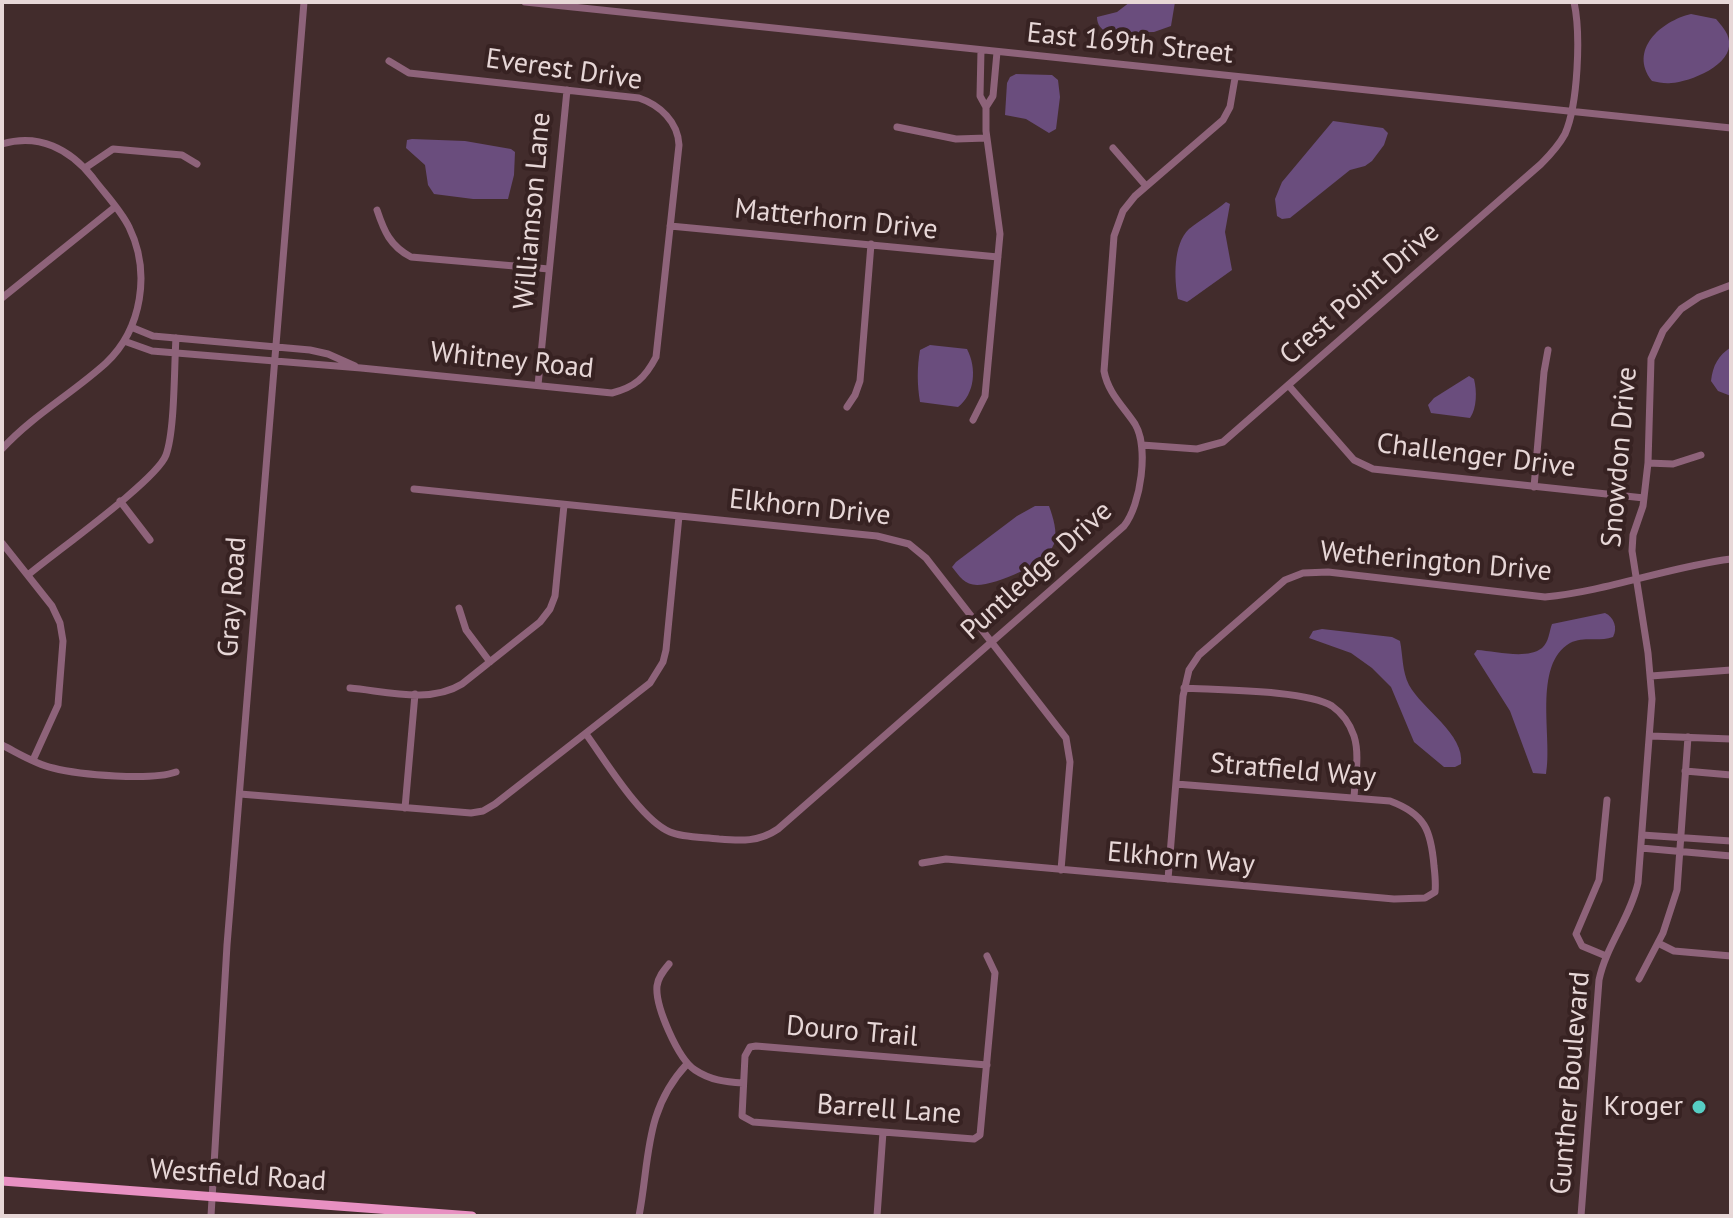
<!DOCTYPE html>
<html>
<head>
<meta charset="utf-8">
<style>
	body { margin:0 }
	#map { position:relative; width:1733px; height:1218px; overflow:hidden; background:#422c2c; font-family:"PT Sans",sans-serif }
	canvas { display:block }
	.frame { position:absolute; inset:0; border:4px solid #e7d7d7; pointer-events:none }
</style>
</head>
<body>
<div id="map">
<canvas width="1733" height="1218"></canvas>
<div class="frame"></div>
</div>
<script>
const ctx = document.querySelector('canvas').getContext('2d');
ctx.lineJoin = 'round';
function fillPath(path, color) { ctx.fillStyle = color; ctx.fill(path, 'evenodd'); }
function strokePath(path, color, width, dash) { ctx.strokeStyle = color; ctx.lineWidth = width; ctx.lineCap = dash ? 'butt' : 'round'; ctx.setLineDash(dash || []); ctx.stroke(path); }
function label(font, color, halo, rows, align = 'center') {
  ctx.font = font + ' "PT Sans",sans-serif'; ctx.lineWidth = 8; ctx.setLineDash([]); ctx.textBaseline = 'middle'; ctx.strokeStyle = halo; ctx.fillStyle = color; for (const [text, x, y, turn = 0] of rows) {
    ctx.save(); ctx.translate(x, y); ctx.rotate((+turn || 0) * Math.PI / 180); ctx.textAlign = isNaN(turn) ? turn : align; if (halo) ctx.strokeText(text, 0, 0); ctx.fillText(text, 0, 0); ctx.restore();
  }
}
fillPath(new Path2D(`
	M1130,2H1175L1171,26L1154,32L1108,33C1101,29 1097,25 1097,17L1117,12Z
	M1691,14L1716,19C1721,25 1728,32 1729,41C1733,65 1690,82 1671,83C1665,84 1658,82 1652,81C1628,50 1661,21 1691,14Z
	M1016,74L1052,75L1058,80L1060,97L1056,129L1049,133L1026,119L1005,115L1007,83L1010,77Z
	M1333,121L1383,128L1388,133L1384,145L1372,161L1365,166L1350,170L1290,218L1282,219L1277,216L1275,199L1282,182Z
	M412,139L465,141L511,149L515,152L514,175L508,199H473L434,194L428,185L425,165L406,148L407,140Z
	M1226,202L1230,204L1225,232L1232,270L1190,300L1187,302L1178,299C1174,279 1173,244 1189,229C1200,220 1214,212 1226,202Z
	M930,345L967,349C977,368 975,394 958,407L920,402C917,385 917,367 920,350Z
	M1731,347V396L1718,391L1711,381C1713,365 1718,356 1731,347Z
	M1469,376L1474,379C1477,391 1477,408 1470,418L1431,413L1428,405L1434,398Z
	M1035,506H1049C1053,517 1058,532 1054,544C1047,563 997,585 977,585C965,585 959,576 952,567L956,562L1017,516Z
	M1605,613C1614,617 1618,628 1613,637C1599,642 1584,636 1570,643C1532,665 1553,738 1546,774L1533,773L1510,711L1474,654L1477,650C1495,651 1527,660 1542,648C1549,642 1549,632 1552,624Z
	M1322,629L1392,637L1400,641C1403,656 1402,671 1409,685C1422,709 1465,734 1461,764L1455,767H1444L1414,742L1391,687L1372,668L1351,653L1309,638L1313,631Z`), '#6a4d7d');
strokePath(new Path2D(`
	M525,2L1731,128
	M981,50L980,96L986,107
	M897,127L956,139L987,138
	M2,144C39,133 70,149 93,178C105,194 120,209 129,227C151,272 142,329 106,363C73,393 32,416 2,449
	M1113,148L1146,186
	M85,168L113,149L182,155L197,164
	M377,210C384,231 390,246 411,257L549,269
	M670,226L998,257
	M2,298L115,207
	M131,327L153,336L310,350L328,354L355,366
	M124,341L152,351L361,368L612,393C635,387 645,378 656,357L679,145C678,122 660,105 639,98L409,73L389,61
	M538,385L567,90
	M1289,386L1354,460L1373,469L1644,498
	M847,407L855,395L860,381L871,244
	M973,420L985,396L1000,234L986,131V107L993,96L997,52
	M1142,445L1197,449L1223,442L1541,164C1550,155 1559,145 1565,134C1578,104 1581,34 1574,2
	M1648,463L1673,464L1701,455
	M1534,487L1544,372L1548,350
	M414,489L877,536L909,544L926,558L1066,738L1070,762L1061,870
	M120,501L150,540
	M2,543L52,606L60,623L63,641L58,705L33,760
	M28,575C54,553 157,480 166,455C175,430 174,368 176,338
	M459,608L466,630L490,662
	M1651,676L1731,670
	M350,688C385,691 430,704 462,684L540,622L550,609L555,596L564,505
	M1184,688C1217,690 1307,690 1332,706C1342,713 1350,724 1354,736C1360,755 1355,778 1354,798
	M586,734C605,760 641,820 670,832C684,838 704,837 719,839C741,841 759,842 778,829L1124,526C1141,505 1149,447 1135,424C1123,406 1108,393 1104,371L1114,236L1123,211L1135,196L1223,120L1230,107L1235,78
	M1651,736L1731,739
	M2,745C18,753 35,764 53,768C80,775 151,781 176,772
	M1685,771L1731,775
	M240,794L471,813L483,811L495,804L650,683L663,662L666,650L679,516
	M405,808L415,694
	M1642,835L1731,841
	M1641,848L1731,856
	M922,863L946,859L1394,899L1425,898L1435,892C1436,883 1435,875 1434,866C1431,830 1425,814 1390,801L1176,784
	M1168,879L1183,696L1189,670L1199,655L1285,580L1303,573L1328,572L1545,597C1608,591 1668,567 1731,559
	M1658,943L1674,951L1731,956
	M987,956L995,973L980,1135L974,1139L753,1122L742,1116L745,1056L750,1047L756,1046L987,1065
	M1606,956L1582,946L1576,934L1599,880L1607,800
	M669,964C664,970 658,977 657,986C655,1006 678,1059 695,1070C710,1080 725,1082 743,1083
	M1639,979L1663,933L1677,890L1688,737
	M211,1216L227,945L304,2
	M639,1216C650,1159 644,1110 687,1064
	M877,1216L883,1132
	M1581,1216L1599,980C1606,946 1630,918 1638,883L1652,699L1648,653L1632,551L1633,535L1643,506L1648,463L1651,359L1663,331L1681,309L1699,297L1731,285`), '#8e637a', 7);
strokePath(new Path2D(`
	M2,1181L472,1216`), '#e890c2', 9);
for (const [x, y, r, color] of [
	[1699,1107,8,"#56cec4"]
]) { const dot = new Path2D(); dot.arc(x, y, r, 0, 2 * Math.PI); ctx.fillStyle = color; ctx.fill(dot); strokePath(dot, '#372222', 3); }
label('28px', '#e7d7d7', '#372222', [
	["East 169th Street",1130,44,6],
	["Everest Drive",564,70,8],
	["Williamson Lane",533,211,-85],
	["Matterhorn Drive",836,220,6],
	["Crest Point Drive",1360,294,-41],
	["Whitney Road",512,361,6],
	["Challenger Drive",1476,456,7],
	["Snowdon Drive",1620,457,-85],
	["Elkhorn Drive",810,508,6],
	["Wetherington Drive",1436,562,5],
	["Puntledge Drive",1037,571,-42],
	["Gray Road",233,597,-86],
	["Stratfield Way",1293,771,5],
	["Elkhorn Way",1181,859,5],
	["Douro Trail",852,1032,5],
	["Gunther Boulevard",1571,1083,-85],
	["Barrell Lane",889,1110,4],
	["Westfield Road",238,1176,4]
]);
label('28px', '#e7d7d7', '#372222', [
	["Kroger",1683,1107]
], 'right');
</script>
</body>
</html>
